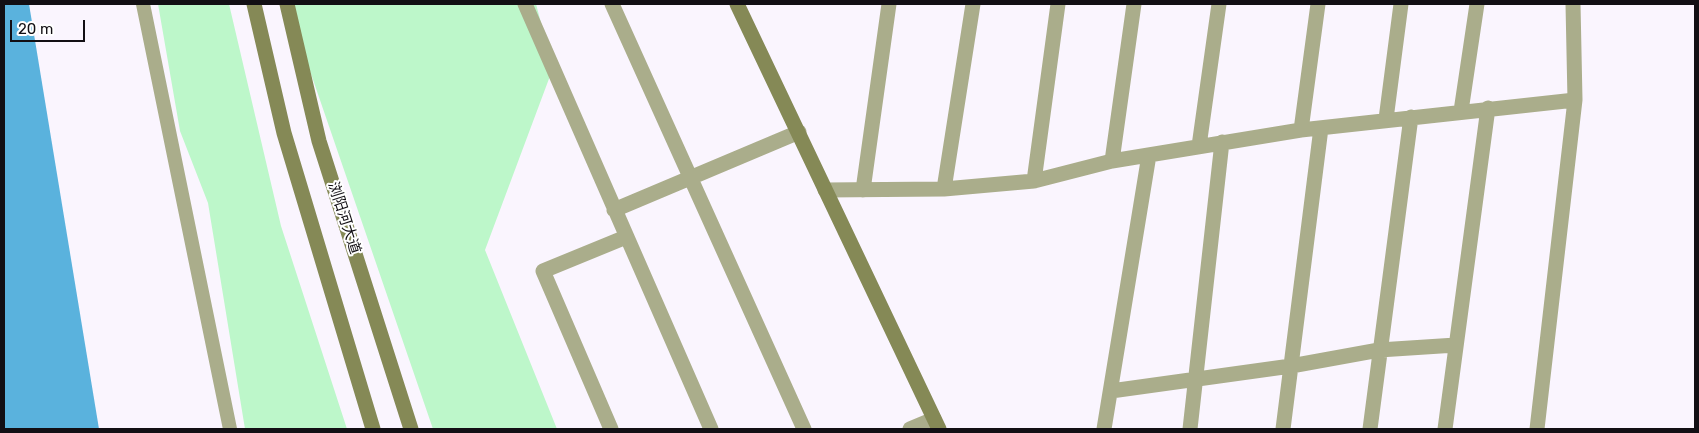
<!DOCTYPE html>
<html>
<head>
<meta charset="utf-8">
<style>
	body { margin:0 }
	#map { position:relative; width:1699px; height:433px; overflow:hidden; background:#faf5fe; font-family:Rubik,sans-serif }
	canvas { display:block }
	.frame { position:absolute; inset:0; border:5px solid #120f14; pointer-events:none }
	.scale { position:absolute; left:10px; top:20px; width:75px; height:22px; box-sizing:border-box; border:2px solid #120f14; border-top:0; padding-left:6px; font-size:15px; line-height:18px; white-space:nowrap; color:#120f14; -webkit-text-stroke:4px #fff; paint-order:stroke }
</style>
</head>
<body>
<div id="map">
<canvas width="1699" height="433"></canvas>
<div class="frame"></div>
<div class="scale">20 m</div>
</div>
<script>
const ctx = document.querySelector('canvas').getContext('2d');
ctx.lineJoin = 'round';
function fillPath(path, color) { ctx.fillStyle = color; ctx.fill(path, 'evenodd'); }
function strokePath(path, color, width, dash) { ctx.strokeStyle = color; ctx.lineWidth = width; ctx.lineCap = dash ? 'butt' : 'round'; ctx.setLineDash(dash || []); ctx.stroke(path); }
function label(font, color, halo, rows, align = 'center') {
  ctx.font = font + ' Rubik,"Noto Sans SC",sans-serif'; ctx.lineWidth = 4; ctx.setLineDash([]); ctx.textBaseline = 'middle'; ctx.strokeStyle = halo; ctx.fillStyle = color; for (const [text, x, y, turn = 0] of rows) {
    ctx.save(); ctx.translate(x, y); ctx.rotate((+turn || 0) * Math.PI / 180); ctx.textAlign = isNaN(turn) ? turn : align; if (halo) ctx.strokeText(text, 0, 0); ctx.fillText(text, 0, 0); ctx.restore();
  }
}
fillPath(new Path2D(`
	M158,4H229L281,226L347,429H245L208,203L180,131Z
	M287,4H536L553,68L485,250L557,429H433Z`), '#bdf7ca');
fillPath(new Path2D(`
	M4,4H29L99,429H4Z`), '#5ab2dd');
strokePath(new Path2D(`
	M143,4L230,429`), '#aaad8b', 14);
strokePath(new Path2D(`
	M525,4L711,429
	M612,4L804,429
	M1461,111L1477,4
	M1386,119L1401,4
	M1301,130L1318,4
	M1199,146L1219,4
	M1112,161L1134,4
	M1034,181L1058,4
	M944,189L973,4
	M825,190L944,189L1034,181L1112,161L1301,130L1575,100
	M863,190L889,4
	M614,210L799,132
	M1111,391L1291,366L1379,350L1456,345
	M611,429L543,271L626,237
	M910,429L934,419
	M1104,429L1149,155
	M1190,429L1222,142
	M1283,429L1321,128
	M1370,429L1411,117
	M1445,429L1488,108
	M1537,429L1575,100L1573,4`), '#aaad8b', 15);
strokePath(new Path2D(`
	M254,4L284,133L373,429
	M287,4L319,141L411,429
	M737,4L939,429`), '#858956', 15);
label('15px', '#120f14', '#fff', [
	["浏阳河大道",344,218,72]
]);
</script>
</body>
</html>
